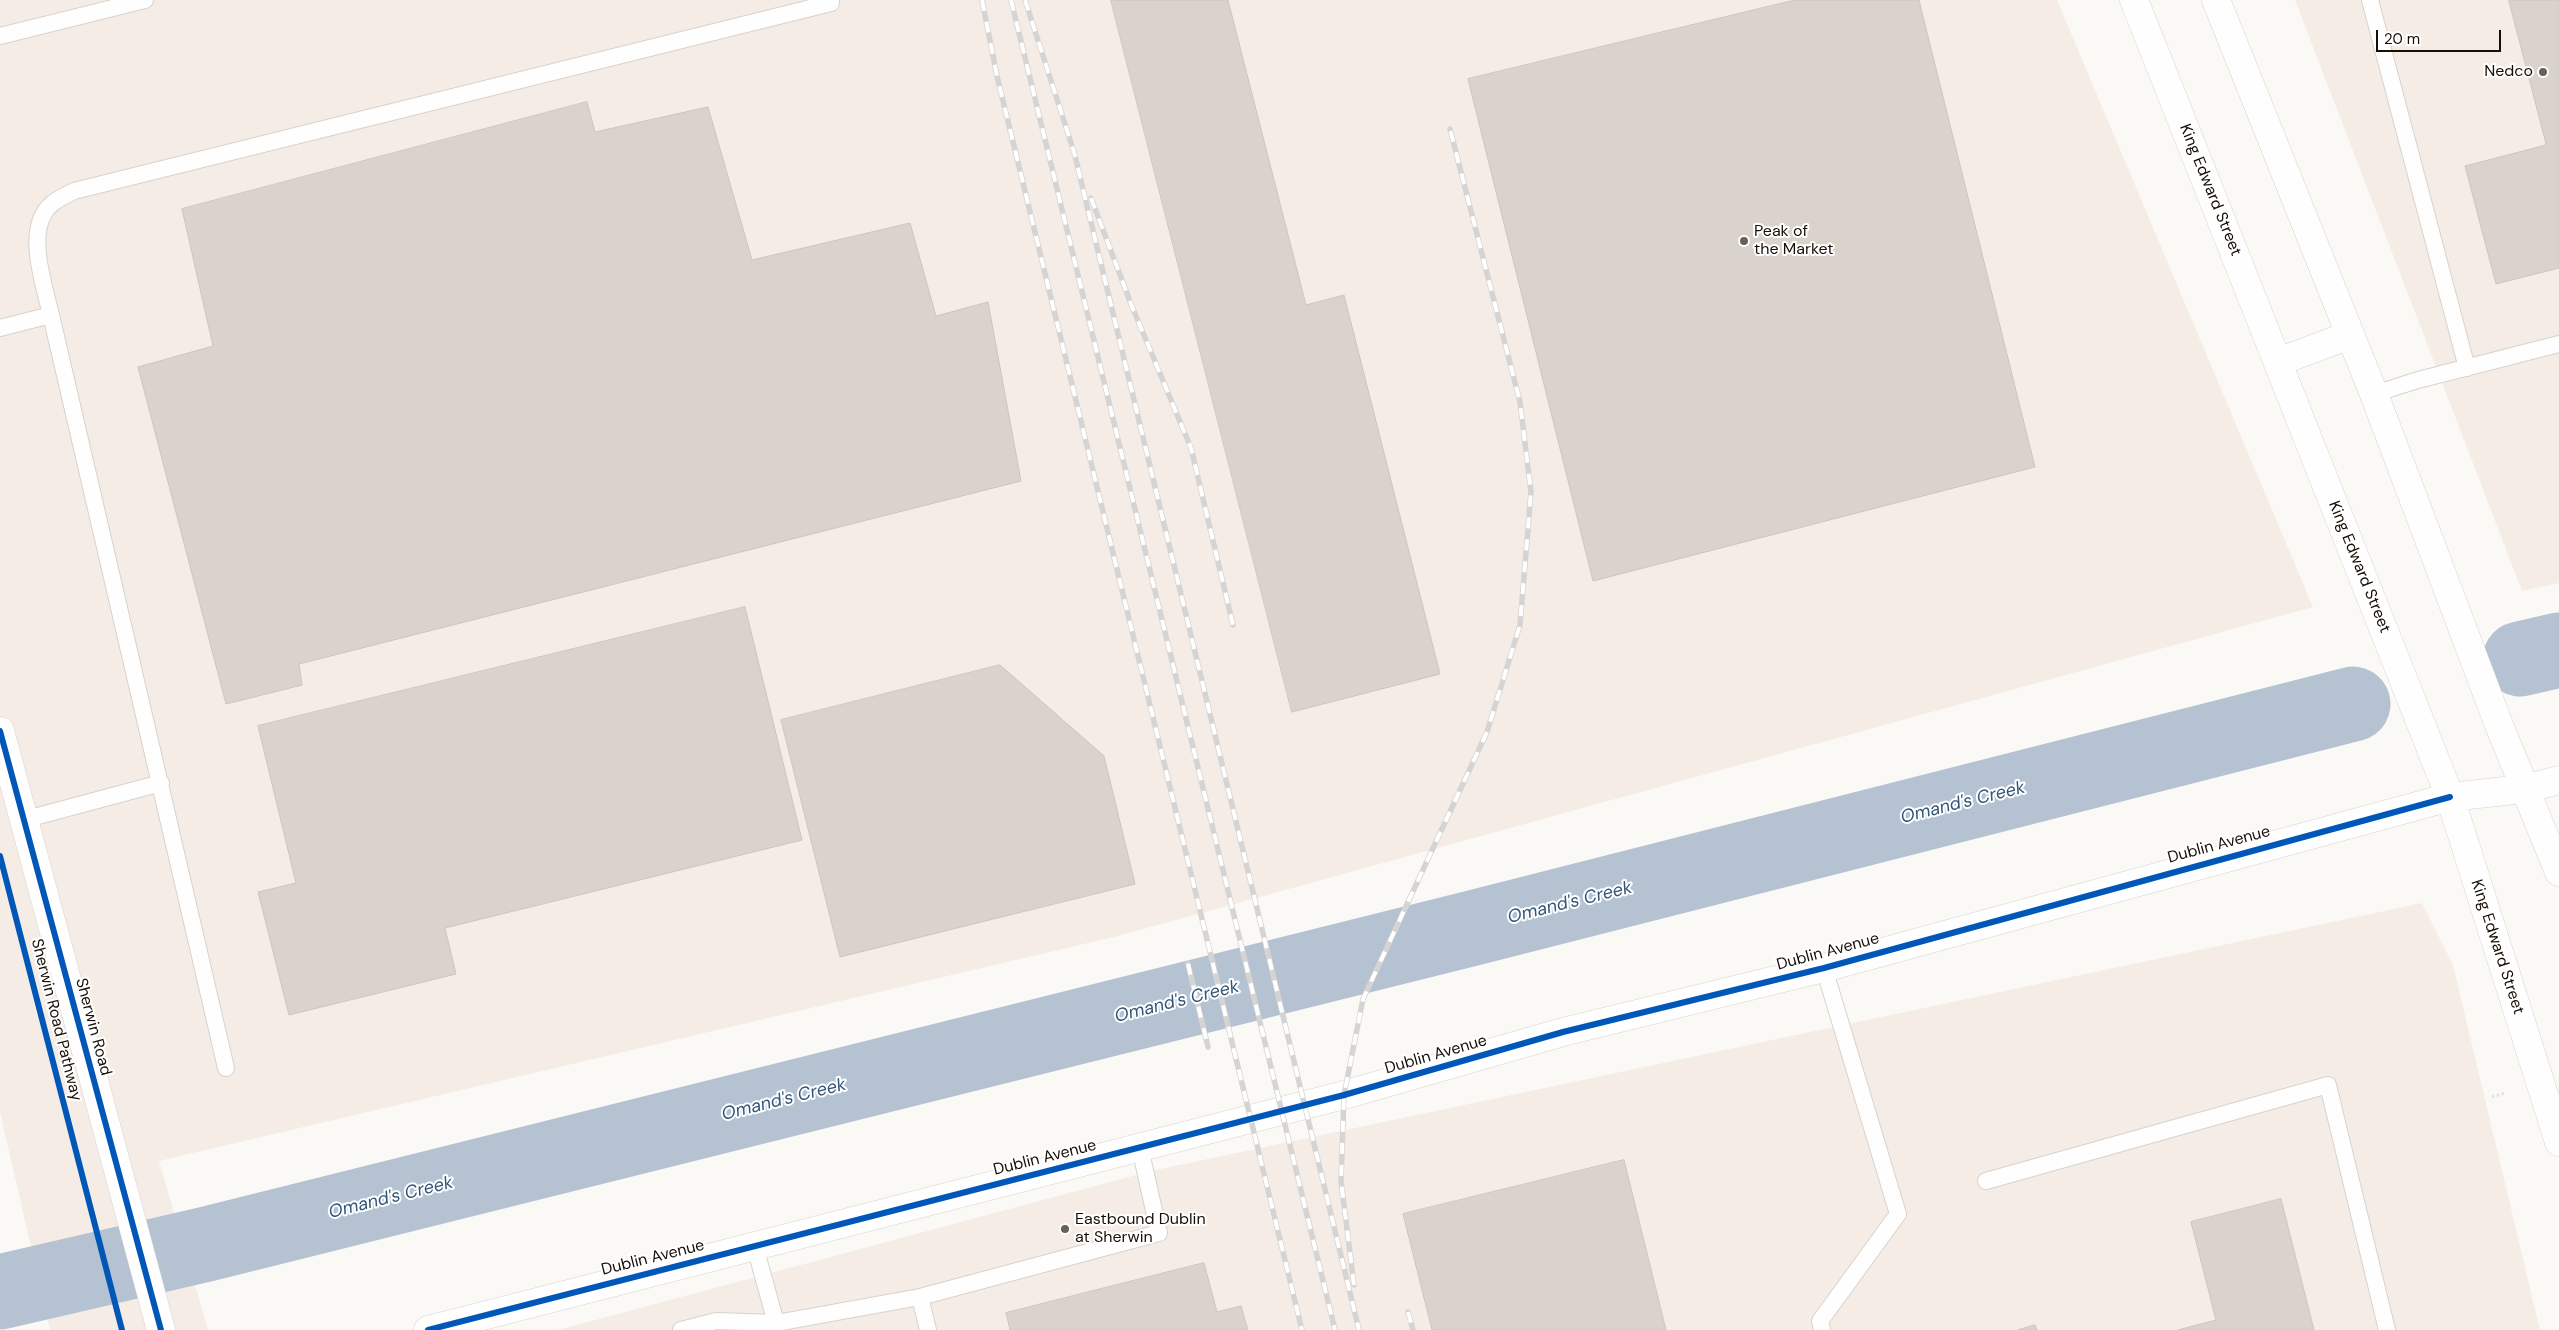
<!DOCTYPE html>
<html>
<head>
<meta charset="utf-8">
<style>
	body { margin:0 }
	#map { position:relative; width:2559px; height:1330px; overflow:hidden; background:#fbf9f6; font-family:"DM Sans",sans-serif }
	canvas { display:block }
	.scale { position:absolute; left:2376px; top:30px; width:125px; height:22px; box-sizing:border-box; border:2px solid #170f06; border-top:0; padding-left:6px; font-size:15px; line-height:18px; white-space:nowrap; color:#170f06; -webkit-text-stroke:4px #fff; paint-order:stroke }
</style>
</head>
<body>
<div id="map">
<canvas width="2559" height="1330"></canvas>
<div class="scale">20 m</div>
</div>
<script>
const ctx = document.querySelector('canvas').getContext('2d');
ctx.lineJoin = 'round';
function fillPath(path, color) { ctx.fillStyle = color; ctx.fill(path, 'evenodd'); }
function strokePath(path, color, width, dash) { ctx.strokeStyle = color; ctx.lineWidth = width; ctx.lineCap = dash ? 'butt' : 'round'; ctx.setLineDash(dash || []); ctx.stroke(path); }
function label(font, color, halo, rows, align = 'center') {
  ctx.font = font + ' "DM Sans",sans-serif'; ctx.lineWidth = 4; ctx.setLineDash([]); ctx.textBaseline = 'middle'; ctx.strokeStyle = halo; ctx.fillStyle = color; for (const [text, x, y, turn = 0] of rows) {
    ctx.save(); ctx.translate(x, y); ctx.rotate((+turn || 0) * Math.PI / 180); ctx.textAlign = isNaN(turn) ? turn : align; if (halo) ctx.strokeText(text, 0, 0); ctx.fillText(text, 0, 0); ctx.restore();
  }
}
fillPath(new Path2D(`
	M0,0H2057L2313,607L1118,936L159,1161L208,1330H50L0,1112Z
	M2295,0H2559V583L2522,591Z
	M2422,903L2453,965L2540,1330H558L1151,1171Z`), '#f5ede5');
strokePath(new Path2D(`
	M2520,659L2559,650
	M0,1292L207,1244L1473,928L2353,704`), '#b4c2d2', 75);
const building = new Path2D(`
	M1111,0H1228L1306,305L1344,295L1440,674L1292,712Z
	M1795,0H1919L2035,467L1593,581L1468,79Z
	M2509,0H2559V268L2496,284L2465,166L2546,145Z
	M587,102L595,132L708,107L752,260L910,223L936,316L988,302L1021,481L299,664L302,685L226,704L138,367L213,346L182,209Z
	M745,607L802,840L445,928L456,974L289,1015L258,892L296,883L258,726Z
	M1000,665L1104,756L1135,884L840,957L781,720Z
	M1624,1160L1666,1330H1432L1403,1214Z
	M2281,1199L2314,1330H2178L2216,1320L2191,1222Z
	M1204,1263L1217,1312L1241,1306L1248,1330H1010L1006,1313Z
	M2035,1325L2037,1330H2018Z`);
fillPath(building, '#d9d3cc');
strokePath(building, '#cbc6c0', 1);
const lane = new Path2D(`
	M2370,0L2467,368
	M0,36L145,0
	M51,315L226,1068
	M0,328L51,315C44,284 23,226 53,203C59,198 67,195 74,191L831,3V0
	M2374,394L2418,380L2559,344
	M23,820L161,783
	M1986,1181L2328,1085L2387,1330
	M755,1247L776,1323L920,1297L1159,1233L1140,1148
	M920,1297L928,1330
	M681,1330L716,1321L776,1323
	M1822,1330L1820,1321L1898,1214L1824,968`);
const street = new Path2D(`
	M0,731L161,1330
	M428,1330L1344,1095L1563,1032L1824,968L2450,797`);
const secondary = new Path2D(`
	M2450,797L2524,789L2559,780`);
const primary = new Path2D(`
	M2134,0L2450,797L2559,1142
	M2216,0L2374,394L2499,725L2559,872
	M2278,362L2350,335`);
strokePath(lane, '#d8d2cc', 18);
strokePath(street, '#d8d2cc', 29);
strokePath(secondary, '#d8d2cc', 29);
strokePath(primary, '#d8d2cc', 29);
strokePath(new Path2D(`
	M2492,1097L2506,1093`), '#e2e1e0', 3, [2.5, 2.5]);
strokePath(lane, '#fefefe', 16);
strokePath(street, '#fefefe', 28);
strokePath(secondary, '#fefefe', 28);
strokePath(primary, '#fefefe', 28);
const rail = new Path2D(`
	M982,0L997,76L1302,1330
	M1011,0L1335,1330
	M1025,0L1074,152L1359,1330
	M1091,198L1131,304L1191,448L1233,625
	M1188,964L1208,1047
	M1354,1285L1341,1181L1344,1095L1363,999L1487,732L1520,625L1531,492L1520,402L1450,129
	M1408,1312L1413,1330`);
strokePath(rail, '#d6d4d3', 5.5);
strokePath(rail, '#fff', 4, [11]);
strokePath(new Path2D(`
	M0,731L161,1330
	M0,856L122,1330
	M428,1330L1344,1095L1563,1032L1824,968L2450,797`), '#0057b8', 6);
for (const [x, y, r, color] of [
	[2543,72,5,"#67615a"],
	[1744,241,5,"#67615a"],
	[1065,1229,5,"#67615a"]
]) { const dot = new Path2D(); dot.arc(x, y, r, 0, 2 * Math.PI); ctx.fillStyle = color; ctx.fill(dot); strokePath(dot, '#fff', 2); }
label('16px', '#170f06', '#fff', [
	["Nedco",2533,72,"right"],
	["Peak of",1754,232],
	["the Market",1754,250],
	["Eastbound Dublin",1075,1220],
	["at Sherwin",1075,1238]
], 'left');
label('16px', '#170f06', '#fff', [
	["King Edward Street",2210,190,68],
	["King Edward Street",2359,567,68],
	["Dublin Avenue",2219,845,-15],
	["King Edward Street",2497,947,72],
	["Dublin Avenue",1828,952,-15],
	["Sherwin Road Pathway",56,1020,76],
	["Sherwin Road",93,1027,75],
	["Dublin Avenue",1436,1055,-16],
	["Dublin Avenue",1045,1158,-14],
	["Dublin Avenue",653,1258,-14]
]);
label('italic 18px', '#32567a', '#fff', [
	["Omand's Creek",1963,803,-14],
	["Omand's Creek",1570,903,-14],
	["Omand's Creek",1177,1002,-14],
	["Omand's Creek",784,1100,-14],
	["Omand's Creek",391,1198,-14]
]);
</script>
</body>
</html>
